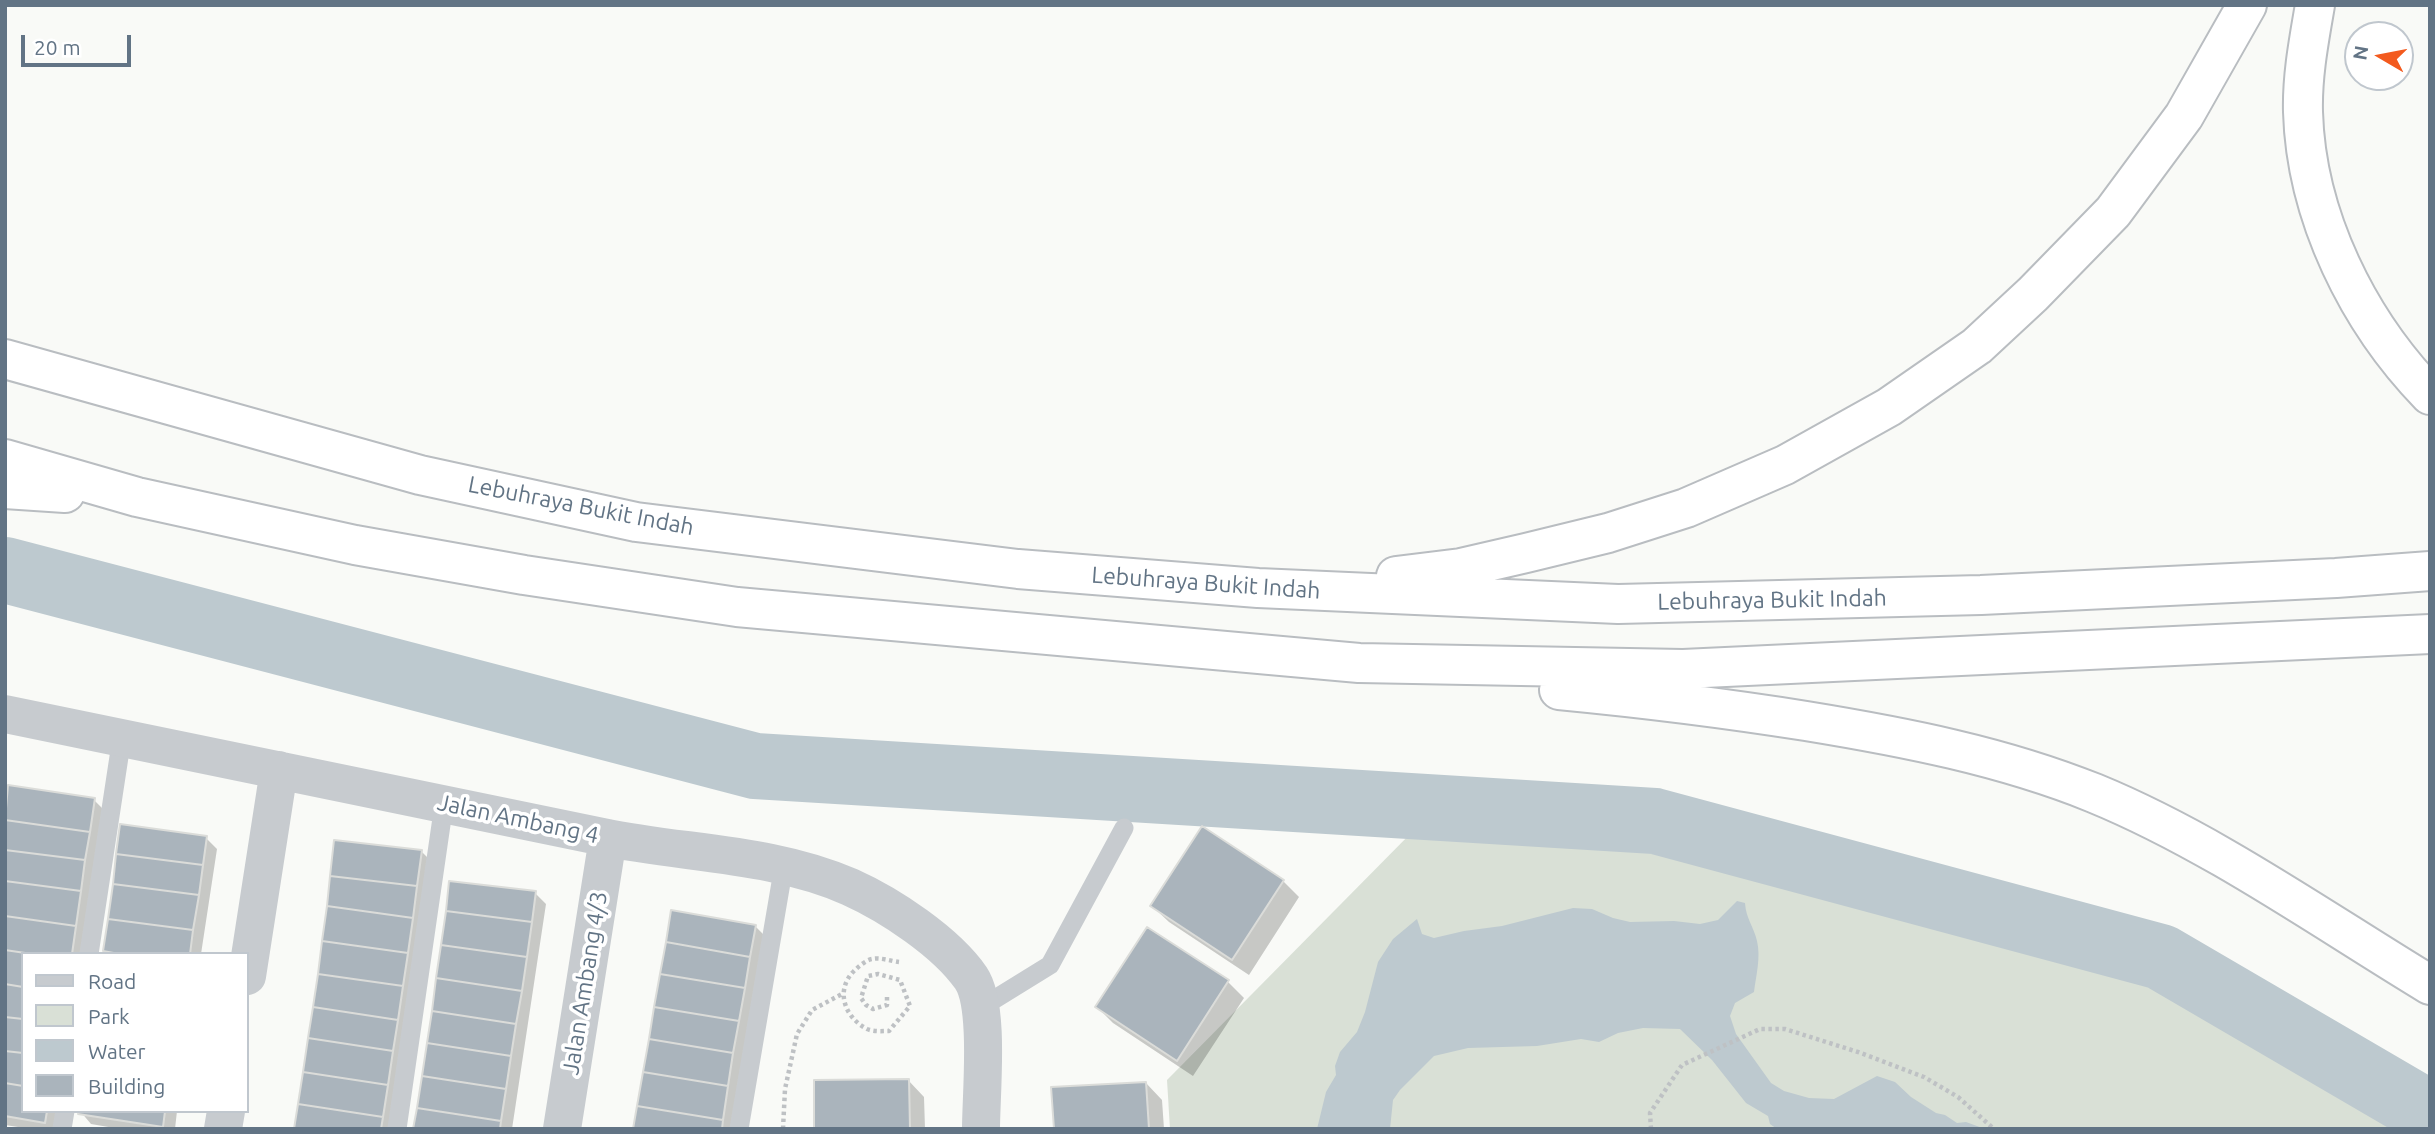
<!DOCTYPE html>
<html>
<head>
<meta charset="utf-8">
<style>
	body { margin:0 }
	#map { position:relative; width:2435px; height:1134px; overflow:hidden; background:#f9faf7; font-family:Ubuntu,sans-serif }
	canvas { display:block }
	.frame { position:absolute; inset:0; border:7px solid #627485; pointer-events:none }
	.legend { position:absolute; left:21px; top:952px; width:228px; height:161px; box-sizing:border-box; background:#fff; border:2px solid #c0c7ce; margin:0; padding:9px 12px; list-style:none; font-size:21px; color:#627485 }
	.legend li { display:flex; align-items:center; gap:14px; height:35px }
	.legend b { width:35px; border:2px solid #c0c7ce }
	.north { position:absolute; left:2344px; top:21px; width:70px; height:70px; box-sizing:border-box; background:#fff; border:2px solid #c0c7ce; border-radius:50%; rotate:280deg; font-size:19px; font-weight:700; line-height:28px; text-align:center; color:#627485 }
	.north::after { content:''; display:block; margin:auto; width:24px; height:32px; background:#f35a1e; clip-path:polygon(50% 0,100% 100%,50% 72%,0 100%) }
	.scale { position:absolute; left:21px; top:35px; width:110px; height:32px; box-sizing:border-box; border:4px solid #627485; border-top:0; padding-left:9px; font-size:21px; line-height:24px; white-space:nowrap; color:#627485; -webkit-text-stroke:5px #fff; paint-order:stroke }
</style>
</head>
<body>
<div id="map">
<canvas width="2435" height="1134"></canvas>
<div class="frame"></div>
<ul class="legend">
<li><b style="height:9px;background:#c7cbcf"></b>Road</li>
<li><b style="height:19px;background:#d9e0d6"></b>Park</li>
<li><b style="height:19px;background:#bdc9cf"></b>Water</li>
<li><b style="height:19px;background:#aab4bc"></b>Building</li>
</ul>
<div class="north">N</div>
<div class="scale">20 m</div>
</div>
<script>
const ctx = document.querySelector('canvas').getContext('2d');
ctx.lineJoin = 'round';
function fillPath(path, color) { ctx.fillStyle = color; ctx.fill(path, 'evenodd'); }
function strokePath(path, color, width, dash) { ctx.strokeStyle = color; ctx.lineWidth = width; ctx.lineCap = dash ? 'butt' : 'round'; ctx.setLineDash(dash || []); ctx.stroke(path); }
function label(font, color, halo, rows, align = 'center') {
  ctx.font = font + ' Ubuntu,sans-serif'; ctx.lineWidth = 7; ctx.setLineDash([]); ctx.textBaseline = 'middle'; ctx.strokeStyle = halo; ctx.fillStyle = color; for (const [text, x, y, turn = 0] of rows) {
    ctx.save(); ctx.translate(x, y); ctx.rotate((+turn || 0) * Math.PI / 180); ctx.textAlign = isNaN(turn) ? turn : align; if (halo) ctx.strokeText(text, 0, 0); ctx.fillText(text, 0, 0); ctx.restore();
  }
}
fillPath(new Path2D(`
	M1418,826L1678,836L1789,853L1912,888L2029,934L2168,994L2427,1129H1170L1167,1080Z`), '#d9e0d6');
fillPath(new Path2D(`
	M1737,901L1745,903C1746,919 1754,927 1757,941C1761,957 1756,976 1754,992L1735,1003L1730,1016L1736,1034L1771,1083L1784,1091L1809,1098L1834,1099L1877,1076L1895,1082L1911,1097L1936,1113L1945,1115L1957,1123L1966,1122L1985,1129H1777L1770,1124L1768,1116L1746,1103L1712,1060L1680,1029L1643,1028L1618,1033L1599,1042L1581,1039L1537,1046L1468,1048L1434,1056L1400,1090L1393,1100L1390,1129H1317L1326,1092L1336,1075L1335,1066L1340,1052L1357,1032L1365,1012L1378,962L1393,939L1417,919L1422,934L1434,938L1464,931L1502,926L1573,908L1592,909L1613,918L1630,922L1674,921L1700,924L1718,920Z`), '#bdc9cf');
fillPath(new Path2D(`
	M9,787L94,800L105,811L83,954H23V1111H59L57,1129H31L5,1125V814Z
	M121,826L206,838L217,849L201,954H103Z
	M421,851L432,862L393,1129H296Z
	M1283,881L1299,897L1249,975L1169,922L1152,906Z
	M535,893L546,904L512,1129H415Z
	M755,926L766,937L735,1129H636Z
	M1228,982L1244,998L1193,1076L1113,1023L1097,1007Z
	M908,1080L924,1097L925,1129H816Z
	M1146,1083L1162,1100L1164,1129H1055Z
	M80,1111H177L175,1129H120L91,1124Z`), '#0003');
strokePath(new Path2D(`
	M5,570L755,766L1655,821L2161,957L2430,1114`), '#bdc9cf', 66);
const building = new Path2D(`
	M8,785L95,798L90,832L5,820Z
	M5,820L90,832L85,860L5,850Z
	M120,824L207,836L203,865L116,854Z
	M1202,826L1284,880L1232,960L1150,906Z
	M334,840L422,850L417,886L330,876Z
	M5,850L85,860L81,891L5,881Z
	M116,854L203,865L199,895L113,884Z
	M330,876L417,886L413,918L327,906Z
	M5,881L81,891L76,926L5,916Z
	M449,881L536,891L532,922L446,911Z
	M113,884L199,895L193,930L108,919Z
	M327,906L413,918L408,953L322,941Z
	M671,910L756,925L750,957L666,942Z
	M446,911L532,922L527,957L441,945Z
	M5,916L76,926L72,954H32L5,950Z
	M108,919L193,930L190,954H119L103,951Z
	M1147,927L1229,980L1177,1061L1095,1007Z
	M322,941L408,953L403,986L318,974Z
	M666,942L750,957L745,988L660,974Z
	M441,945L527,957L522,991L436,978Z
	M5,950L32,954H23V987L5,984Z
	M318,974L403,986L398,1020L313,1007Z
	M660,974L745,988L739,1021L654,1007Z
	M436,978L522,991L516,1024L432,1011Z
	M5,984L23,987V1019L5,1017Z
	M313,1007L398,1020L393,1051L308,1038Z
	M654,1007L739,1021L733,1053L649,1039Z
	M432,1011L516,1024L511,1056L427,1043Z
	M5,1017L23,1019V1053L5,1051Z
	M308,1038L393,1051L388,1085L303,1072Z
	M649,1039L733,1053L728,1086L643,1072Z
	M427,1043L511,1056L506,1089L422,1076Z
	M5,1051L23,1053V1086L5,1083Z
	M303,1072L388,1085L383,1117L298,1104Z
	M643,1072L728,1086L723,1120L637,1106Z
	M422,1076L506,1089L501,1121L417,1108Z
	M909,1079L910,1129H814V1080Z
	M1146,1082L1149,1129H1054L1051,1087Z
	M5,1083L23,1086V1111H47L45,1123L5,1116Z
	M298,1104L383,1117L381,1129H294Z
	M637,1106L723,1120L722,1129H633Z
	M417,1108L501,1121L500,1129H413Z
	M79,1111H165L163,1127L78,1114Z`);
fillPath(building, '#aab4bc');
strokePath(building, '#dbdcd9', 2);
const highway = new Path2D(`
	M2315,5C2309,40 2302,76 2303,112C2306,216 2358,321 2430,395
	M5,359L420,475L636,522L1018,569L1258,588L1618,604L1981,595L2336,578L2430,571
	M5,459L137,497L355,545L524,575L737,607L1359,663L1683,669L2430,634
	M5,489L65,493
	M1396,576L1461,568L1526,553L1608,533L1686,508L1785,465L1889,407L1977,346L2033,294L2113,212L2184,116L2247,5
	M1559,690C1642,698 1724,708 1806,721C1904,737 2002,756 2094,793C2211,841 2321,919 2430,985`);
strokePath(highway, '#b9bdc1', 42);
strokePath(new Path2D(`
	M887,997V1005L873,1009L866,1005L861,998L868,976L878,974L900,980L910,1006L889,1031C882,1031 874,1032 867,1029C844,1017 835,990 854,971C858,967 866,960 872,959C879,957 891,961 899,962
	M783,1129L785,1089L797,1034L812,1010L842,994
	M1651,1129L1650,1113L1682,1065L1760,1029H1785L1858,1052L1924,1077L1958,1097L1994,1129`), '#bec1c4', 4.5, [3.5, 3.5]);
strokePath(new Path2D(`
	M89,954L122,737
	M982,1007L1050,965L1124,828
	M62,1129L65,1111
	M397,1129L444,804
	M739,1129L784,865`), '#c7cbcf', 19);
strokePath(new Path2D(`
	M5,714C205,754 404,797 603,837C685,854 773,853 850,887C890,905 946,942 971,978C990,1006 981,1093 981,1129
	M247,976L279,770
	M223,1129L226,1111
	M562,1129L608,838`), '#c7cbcf', 38);
strokePath(highway, '#fff', 38);
label('23px', '#627485', '#fff', [
	["Lebuhraya Bukit Indah",581,506,11],
	["Lebuhraya Bukit Indah",1206,583,4],
	["Lebuhraya Bukit Indah",1772,600,-1],
	["Jalan Ambang 4",518,819,12],
	["Jalan Ambang 4/3",585,983,-81]
]);
</script>
</body>
</html>
